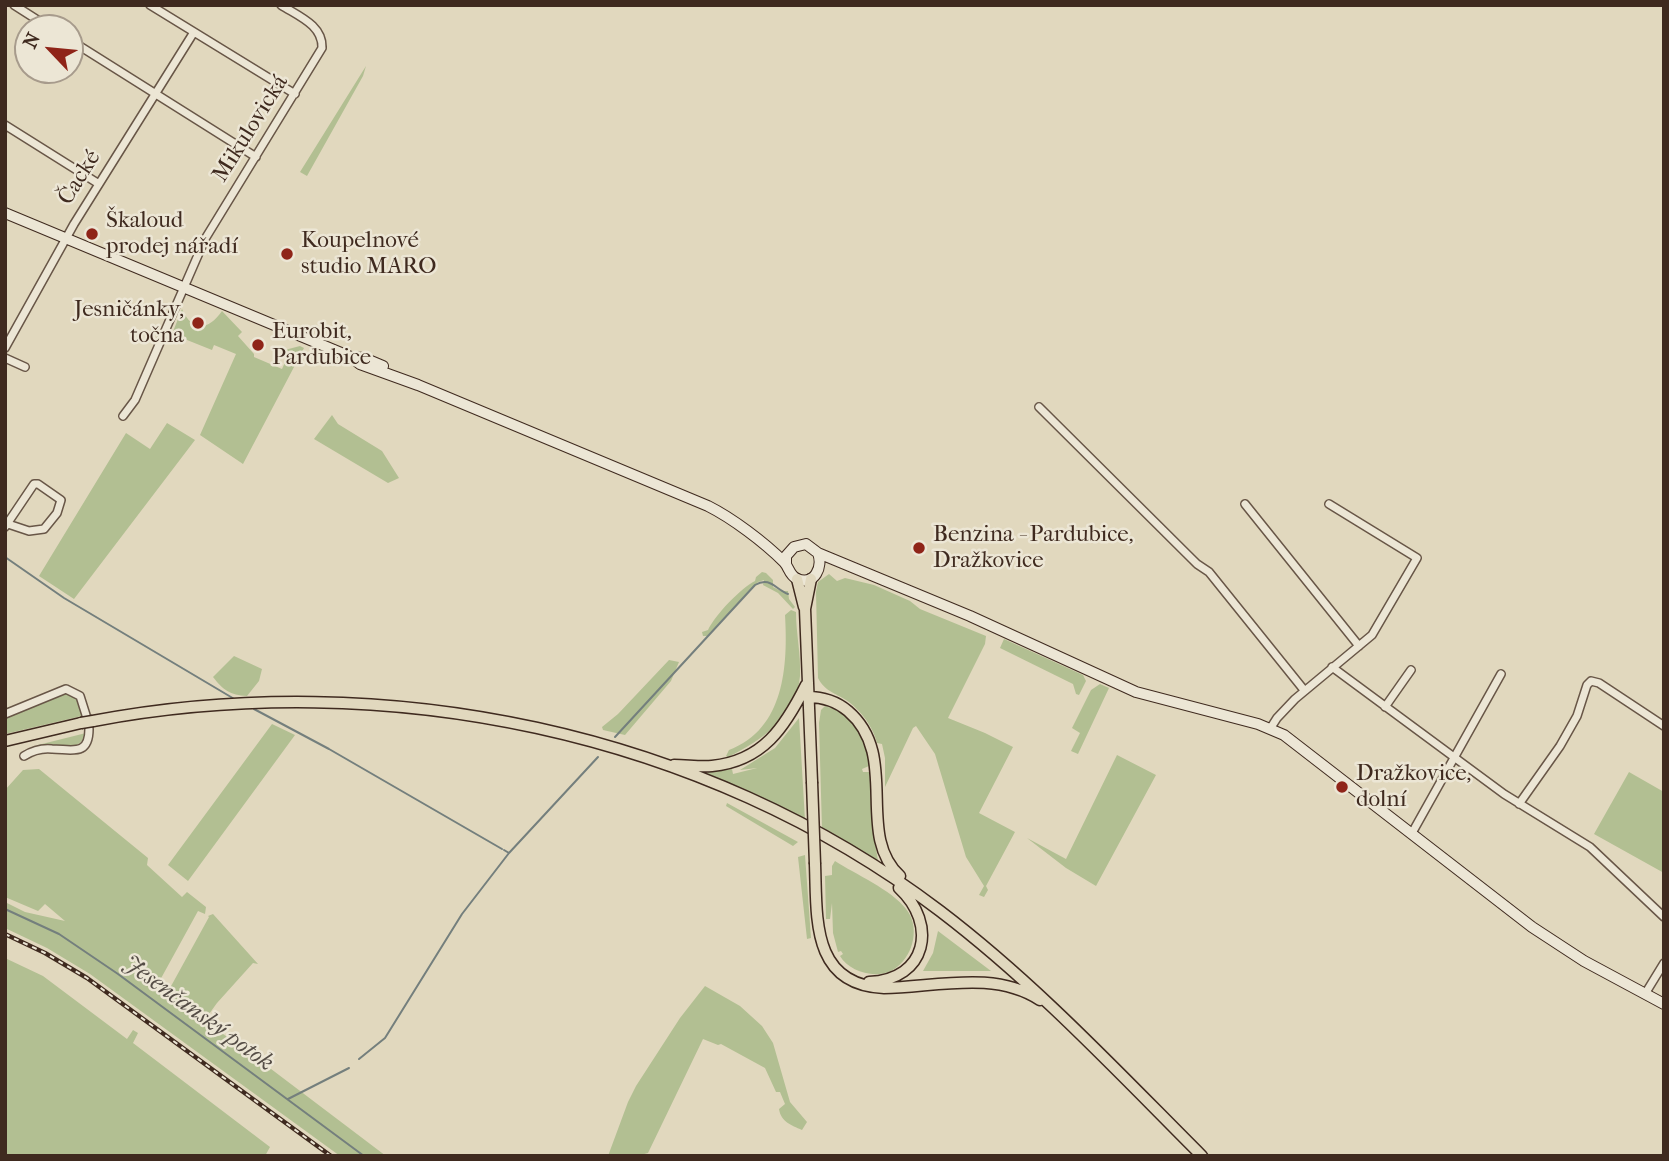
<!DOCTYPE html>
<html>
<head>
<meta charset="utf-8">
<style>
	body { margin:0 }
	#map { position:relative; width:1669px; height:1161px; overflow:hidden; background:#e1d8be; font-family:"IM FELL French Canon",serif }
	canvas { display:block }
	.frame { position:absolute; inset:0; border:7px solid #3f2a1f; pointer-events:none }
	.north { position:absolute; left:14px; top:14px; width:70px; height:70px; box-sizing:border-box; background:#ece6d5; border:2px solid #a79b8c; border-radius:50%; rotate:296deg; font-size:19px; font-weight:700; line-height:28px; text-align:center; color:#3f2a1f }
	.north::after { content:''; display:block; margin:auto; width:24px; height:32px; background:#8f2418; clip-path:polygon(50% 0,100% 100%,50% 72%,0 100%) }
</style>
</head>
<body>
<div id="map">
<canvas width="1669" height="1161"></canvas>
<div class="frame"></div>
<div class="north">N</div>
</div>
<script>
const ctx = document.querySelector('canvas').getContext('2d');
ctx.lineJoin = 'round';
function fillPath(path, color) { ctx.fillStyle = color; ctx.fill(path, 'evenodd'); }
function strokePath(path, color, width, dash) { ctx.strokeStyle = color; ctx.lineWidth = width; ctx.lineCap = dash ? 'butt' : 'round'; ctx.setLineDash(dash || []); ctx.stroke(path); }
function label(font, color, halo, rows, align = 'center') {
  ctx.font = font + ' "IM FELL French Canon",serif'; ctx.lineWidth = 5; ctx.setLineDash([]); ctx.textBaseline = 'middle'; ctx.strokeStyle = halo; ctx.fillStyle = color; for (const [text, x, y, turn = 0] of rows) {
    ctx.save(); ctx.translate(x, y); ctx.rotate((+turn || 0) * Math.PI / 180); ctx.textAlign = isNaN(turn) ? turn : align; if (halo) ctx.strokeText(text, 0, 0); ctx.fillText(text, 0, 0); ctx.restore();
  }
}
fillPath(new Path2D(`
	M366,66L363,76L307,176L300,172Z
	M182,309C192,332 208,331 222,311L242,332L238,336L254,354V357L282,369L287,358L280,354L281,351L300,346L304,348L243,464L200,435L236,354L214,345L212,350L172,334Z
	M332,415L338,424L382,451L399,478L388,483L314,439Z
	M167,423L195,440L74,599L39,576L126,433L150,449Z
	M762,572L766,573L773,580V587L781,591H788L789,599L795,607L793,609L778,593L763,585L764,580L758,582L707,636H703L702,632L708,630C715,615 741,588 755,581L756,577Z
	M829,574L837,581L845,578L874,585L910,601L920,609L986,636L985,644L948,718L985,733L1013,747L979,813L1015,832L986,886L988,890L984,897L979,895L984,886L966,857L935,754L916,726L913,728L885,787V758L882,744L877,743C873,727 862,712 849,702C838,694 825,692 818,678L816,592L818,582Z
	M791,610L796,612C796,634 801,653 800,676C797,716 761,741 728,757L726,756L729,750C785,729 788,665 785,615Z
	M1004,639L1083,675L1086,681L1079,695L1076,694L1073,684L1000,648Z
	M234,656L262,669L259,681L247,696C230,695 223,690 213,677Z
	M669,660L679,662L671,681L625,735L603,730L602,727L618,714Z
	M1100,684L1109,688L1078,754L1071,751L1080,733L1072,728L1091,690Z
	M68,693L79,700L82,716L5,734V718L61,694Z
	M825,706C851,712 869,741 869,766L862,769L863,772H870L873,829L878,861L822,829L819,723L821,710Z
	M799,718L805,820L756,795L704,773L732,769L733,774L757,768L740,770L775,748Z
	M272,724L295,735L188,881L168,865Z
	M86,733C79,755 56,745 38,745Z
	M1117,755L1156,775L1096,886L1066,868L1027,838L1066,859Z
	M39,769L148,858L147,865L182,897L187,892L206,907L205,914L198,911L159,982L170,988L209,917L208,916L213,914L258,964L253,963L217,1003L204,1021L242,1047L386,1156H340L90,974L47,948L5,928V902L25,912L65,921L45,904L38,911L5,897V790L23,770Z
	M1629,772L1664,792V873L1594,834Z
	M727,803L798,842L793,846L726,806Z
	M805,855L811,938L807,939L798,857Z
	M835,861C855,874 892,890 906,909C920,926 914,954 897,967C880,981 850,973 840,956L843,954L841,951L838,952L833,933L832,903L830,919H826L825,876L832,875V866Z
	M938,931L991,971H923L933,953Z
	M5,958L43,976L127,1039L133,1030L138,1033L133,1043L270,1147L265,1156H5Z
	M705,986L740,1006L762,1026L773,1043L790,1102L807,1122L802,1130C791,1125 781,1122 779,1109L785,1104L780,1092H776L765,1068L721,1044L718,1045L703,1039L648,1153L637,1156H608L628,1102L636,1086L680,1018Z`), '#b2bf92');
strokePath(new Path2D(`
	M5,557L64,598L236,700
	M254,709L329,749L502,849
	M615,737L755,585C770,576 775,589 788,594
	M504,850L509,853L598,757
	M5,909L59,934L118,974L364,1156
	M359,1059L385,1038L462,914L509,853
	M288,1099L349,1068
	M1661,1156L1664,1153`), '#747f7d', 2);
const minor = new Path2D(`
	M14,5L50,28
	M150,5L295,94
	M70,40L256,157
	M5,125L99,184
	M5,348L74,224L194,32
	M5,358L25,367
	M1039,407L1197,564L1209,572L1304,690
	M123,416L135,400L205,239L322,48C323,25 298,16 281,5
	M1245,504L1359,646
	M5,527L34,484H38L61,500L57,513L44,529L29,531L8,524
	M1332,667L1504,794L1590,847L1664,917
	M1385,707L1411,670
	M5,714L66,689L80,696L86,715
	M1270,729L1277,718L1295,699L1372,635L1417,558L1329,504
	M24,756C32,751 42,748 52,749C71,749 89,757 89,729
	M1519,804L1560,746L1577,716L1587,685L1591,681L1599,683L1664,726
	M1412,833L1501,674
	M1645,994L1664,963`);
const secondary = new Path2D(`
	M5,213L351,357L364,358L383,366
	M351,357L360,364L418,385L708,506C732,518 764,542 784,562C789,567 789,575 797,579C815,586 823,567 818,553
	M786,563V556L794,547L806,544L818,553L970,616L1136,692L1258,724L1284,735L1532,927L1584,961L1664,1004`);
const primary = new Path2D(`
	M797,579L804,607
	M811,579L805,609L812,782
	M808,697C824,697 836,701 848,711C901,756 854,834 900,876
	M93,721C384,666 703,731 940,911C1036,984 1117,1071 1202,1156
	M5,741L81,723
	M674,765C687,765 699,767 712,766C763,761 785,727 806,685
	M815,864C817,918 811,985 884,988C936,987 994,970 1040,1000
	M869,982C927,980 938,924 899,888`);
strokePath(minor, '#685647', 10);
strokePath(secondary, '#3f2a1f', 12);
strokePath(primary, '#3f2a1f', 13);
strokePath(minor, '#ece6d5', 7);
strokePath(secondary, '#ece6d5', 10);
strokePath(primary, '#e1d8be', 10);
const rail = new Path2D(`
	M5,934L45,953L87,978L331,1156`);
strokePath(rail, '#3f2a1f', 4.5);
strokePath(rail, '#ece6d5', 2, [5]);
const primaryBridge = new Path2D(`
	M81,723L93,721
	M812,782L815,864`);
strokePath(primaryBridge, '#3f2a1f', 13, []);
strokePath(primaryBridge, '#e1d8be', 10);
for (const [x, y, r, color] of [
	[92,234,7,"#8f2418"],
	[287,254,7,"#8f2418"],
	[198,323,7,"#8f2418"],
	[258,345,7,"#8f2418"],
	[919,548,7,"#8f2418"],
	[1342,787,7,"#8f2418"]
]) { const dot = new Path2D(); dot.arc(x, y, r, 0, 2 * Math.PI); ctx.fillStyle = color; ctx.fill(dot); strokePath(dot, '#ece6d5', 2.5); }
label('23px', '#3f2a1f', '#ece6d5', [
	["Mikulovická",251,129,-58],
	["Čacké",80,178,-58]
]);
label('23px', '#3f2a1f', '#ece6d5', [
	["Škaloud",106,221],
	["prodej nářadí",106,247],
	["Koupelnové",301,241],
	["studio MARO",301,267],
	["Jesničánky,",184,310,"right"],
	["točna",184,336,"right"],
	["Eurobit,",272,332],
	["Pardubice",272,358],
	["Benzina - Pardubice,",933,535],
	["Dražkovice",933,561],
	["Dražkovice,",1356,774],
	["dolní",1356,800]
], 'left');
label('italic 24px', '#554d46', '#ece6d5', [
	["Jesenčanský potok",198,1014,36]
]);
</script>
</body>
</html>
